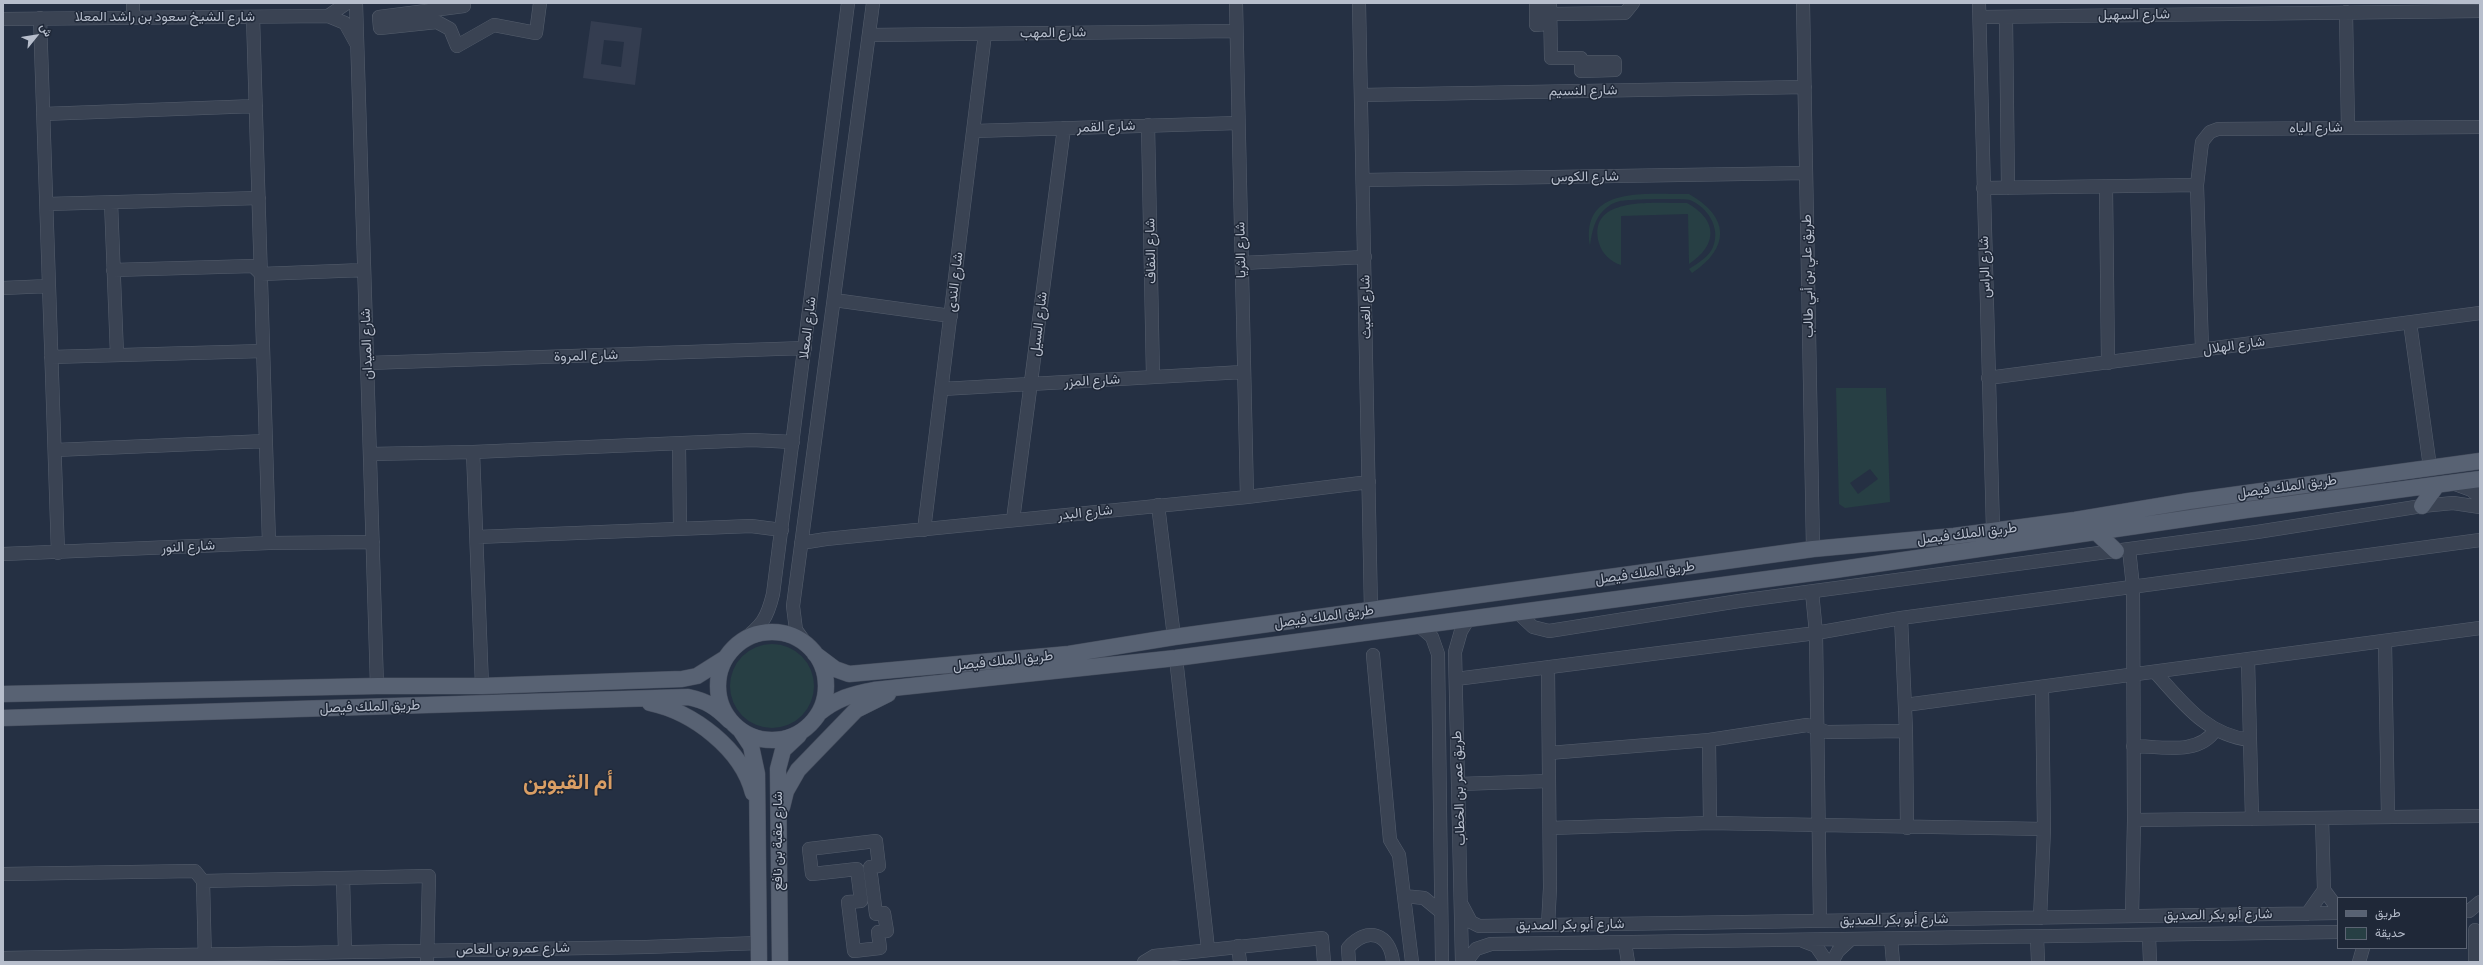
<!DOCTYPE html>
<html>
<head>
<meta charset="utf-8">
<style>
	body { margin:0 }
	#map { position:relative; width:2483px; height:965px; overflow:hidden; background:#253043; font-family:Manrope,Vazirmatn,sans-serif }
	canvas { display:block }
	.frame { position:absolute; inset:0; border:4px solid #b7becc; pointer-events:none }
	.legend { position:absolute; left:2337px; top:897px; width:130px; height:52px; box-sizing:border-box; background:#1f2838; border:1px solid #5c6473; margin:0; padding:5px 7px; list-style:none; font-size:12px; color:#b7becc }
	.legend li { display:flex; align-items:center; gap:8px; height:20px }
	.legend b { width:20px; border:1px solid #5c6473 }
	.north { position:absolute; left:16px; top:16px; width:40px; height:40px; -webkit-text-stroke:3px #1f2838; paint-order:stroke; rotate:60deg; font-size:11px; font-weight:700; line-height:16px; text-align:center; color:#b7becc }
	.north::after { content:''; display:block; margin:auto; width:14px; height:18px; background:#b7becc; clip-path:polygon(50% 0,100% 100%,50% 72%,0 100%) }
</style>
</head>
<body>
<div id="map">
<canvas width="2483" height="965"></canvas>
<div class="frame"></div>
<ul class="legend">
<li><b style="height:5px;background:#586273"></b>طريق</li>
<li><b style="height:11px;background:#273f44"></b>حديقة</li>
</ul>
<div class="north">ش</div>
</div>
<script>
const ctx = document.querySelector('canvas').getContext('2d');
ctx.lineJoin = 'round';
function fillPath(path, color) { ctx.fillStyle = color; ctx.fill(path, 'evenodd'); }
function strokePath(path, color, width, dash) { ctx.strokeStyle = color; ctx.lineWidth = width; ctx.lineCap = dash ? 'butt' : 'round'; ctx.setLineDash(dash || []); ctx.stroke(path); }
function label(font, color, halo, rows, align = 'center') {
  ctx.font = font + ' Manrope,Vazirmatn,sans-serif'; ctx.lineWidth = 3; ctx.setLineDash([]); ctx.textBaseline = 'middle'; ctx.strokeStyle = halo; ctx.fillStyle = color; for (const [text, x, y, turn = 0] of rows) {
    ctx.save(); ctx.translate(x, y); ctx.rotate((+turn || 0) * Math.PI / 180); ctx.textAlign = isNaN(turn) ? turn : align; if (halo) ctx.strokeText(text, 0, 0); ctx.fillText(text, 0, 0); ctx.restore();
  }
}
fillPath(new Path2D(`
	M591,21L642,28L635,85L583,78ZM604,40L624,42L621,67L601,64Z`), '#343d50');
fillPath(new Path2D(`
	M1689,194C1730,217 1730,248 1692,273L1689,269C1698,263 1709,257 1713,247C1721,227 1707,207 1690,200C1684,198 1627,199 1620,201C1616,202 1611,204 1609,206C1595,215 1592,231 1590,246C1580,184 1649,195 1689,194Z
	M1687,203C1718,220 1718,245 1689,264L1688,214L1621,216V265C1611,262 1602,254 1599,243C1586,194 1659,204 1687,203Z
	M1836,388H1886L1890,502L1845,508L1839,504ZM1870,469L1878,479L1858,494L1850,483Z
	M730 686a42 42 0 1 1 84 0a42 42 0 1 1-84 0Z`), '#273f44');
const minor = new Path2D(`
	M133,3V17
	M356,3L377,686
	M464,3V6L379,17L380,28L437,22L450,29L457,46L494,25L536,33L540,3
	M1236,3L1247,497
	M1359,3L1371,611
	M1550,3L1551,58H1581V71L1615,70V62H1581
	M1803,3L1813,549
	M1979,3L1993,530
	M1536,4H1544L1550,14L1545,24L1536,25Z
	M2346,12L2348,128
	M1550,14L1625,13L1633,3
	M328,16L347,3
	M253,17L269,543
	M1980,17L2480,11
	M2006,17L2008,188
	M40,18L58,553
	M3,19L328,16L345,23L356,43
	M869,35L1236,31
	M1361,95L1805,87
	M43,114L256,106
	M1148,125L1153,377
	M974,131L1238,123
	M1363,180L1806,173
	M2106,187L2108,363
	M1983,188L2197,185
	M111,202L117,355
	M47,204L259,198
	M1242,263L1365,257
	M113,270L253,266L261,274L364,270
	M3,288L49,286
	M834,300L951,316
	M2410,323L2430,467
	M2202,350L2197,185L2202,142L2210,132L2218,129L2480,127
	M51,357L263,351
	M368,363L805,348
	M1988,378L2480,313
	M942,389L1243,372
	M679,444L680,529
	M55,450L266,441
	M473,452L482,686
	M370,454L473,452L752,440L793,442
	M2452,483L2471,490L2480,497
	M1158,505L1174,637
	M1013,520L1064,128
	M924,530L985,34
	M477,537L751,526L782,530
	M801,543L826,539L1247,497L1369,482
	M2129,549L2133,587L2134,820L2132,916
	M3,554L269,543L373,542
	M1812,592L1816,633L1820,921
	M1517,612L1533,627L1549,631L1739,601L2257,532L2422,506L2453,503L2480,507
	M1901,618L1906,731L1907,828
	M1418,625L1432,637L1438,654L1442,962
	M742,641C762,625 767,619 773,594L848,3
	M2385,641L2388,817
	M807,645L796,630L793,606L873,3
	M1373,655L1390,840L1399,855L1412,962
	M1176,658L1208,949
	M2248,660L2252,819
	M2155,672C2183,703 2206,735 2250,740
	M1456,679L1816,633L1901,618L2480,540
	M1905,705L2480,628
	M1709,740L1710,823
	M2133,746C2159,746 2199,756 2215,730
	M1549,753L1709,740L1807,725L1827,732L1906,731
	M1459,784L1549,781
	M2134,820L2480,816
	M1550,828L1710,823L2044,829
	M876,841L879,866L870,867L876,914L884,913L887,931L878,932L880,948L854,951L848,902L861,901L857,869L812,874L809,849Z
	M3,874L195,871L203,881L205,962
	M343,878L345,952
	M203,881L429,876L427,962
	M2324,890L2338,909
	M1404,896L1424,898L1441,912
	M1462,905L1471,922L1479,926L2338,913
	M2469,911L2480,902
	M2307,914L2324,890L2322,818
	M2040,918L2044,829L2042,687
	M1548,925L1550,888L1548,667
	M2475,930V962
	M2149,936L2150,962
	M2037,937L2038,962
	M1891,939L1893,962
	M1803,941L1816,946L1827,962
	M1625,943L1628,962
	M1238,946L1240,962
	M3,958L646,947L759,943
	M1144,962L1154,956L1322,938L1324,962
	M1349,962L1348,948C1367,926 1390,933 1393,962
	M1462,962L1455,652L1461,631L1469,618
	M1466,962L1476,949L1491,944L2338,932
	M1832,962L1838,951L1850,940
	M2359,962L2363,948`);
const major = new Path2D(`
	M2422,506L2437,485
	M2097,533L2116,551
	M718 686a54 54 0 1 1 108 0a54 54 0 1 1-108 0Z
	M815,654L835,669L849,674L1069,654L1174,637L1813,549L1954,536L2075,520L2189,501L2480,461
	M3,694L377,686H482L682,679L697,676L724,659
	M650,703C693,712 742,749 753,793
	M819,713C836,699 852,694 874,690L1176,658L1835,570L2246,510L2480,479
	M3,718L688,697C707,701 716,707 730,721
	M741,731L751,746L757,774L759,962
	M782,807L786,791L798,770L856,710L888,694
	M780,962L778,769L783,750L799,735`);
strokePath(minor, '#555e6d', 14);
strokePath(major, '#444c5c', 17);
strokePath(minor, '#3a4353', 13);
strokePath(major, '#586273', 16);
label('14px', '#b7becc', '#1f2838', [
	["شارع السهيل",2134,15,-1],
	["شارع الشيخ سعود بن راشد المعلا",165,17],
	["شارع المهب",1053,33,-1],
	["شارع النسيم",1583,91,-1],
	["شارع القمر",1106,127,-2],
	["شارع الياه",2316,128,-1],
	["شارع الكوس",1585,177,-1],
	["شارع الثريا",1241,250,-91],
	["شارع النفاف",1151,251,-91],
	["شارع الراس",1985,267,-92],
	["طريق علي بن أبي طالب",1808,276,-91],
	["شارع الندى",955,282,-83],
	["شارع الغيث",1366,307,-91],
	["شارع السيل",1039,324,-83],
	["شارع المعلا",808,328,-83],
	["شارع الميدان",367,344,-92],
	["شارع الهلال",2234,346,-8],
	["شارع المروة",586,356,-2],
	["شارع المزر",1092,381,-3],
	["طريق الملك فيصل",2287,487,-8],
	["شارع البدر",1085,513,-6],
	["طريق الملك فيصل",1967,534,-7],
	["شارع النور",188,547,-3],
	["طريق الملك فيصل",1645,573,-8],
	["طريق الملك فيصل",1324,617,-8],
	["طريق الملك فيصل",1003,661,-6],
	["طريق الملك فيصل",370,707,-2],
	["طريق عمر بن الخطاب",1459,788,-92],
	["شارع عقبة بن نافع",778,841,-90],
	["شارع أبو بكر الصديق",2218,915,-1],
	["شارع أبو بكر الصديق",1894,920,-1],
	["شارع أبو بكر الصديق",1570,925,-1],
	["شارع عمرو بن العاص",513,949,-1]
]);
label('bold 22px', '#da9e64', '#1f2838', [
	["أم القيوين",568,783]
]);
</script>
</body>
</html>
